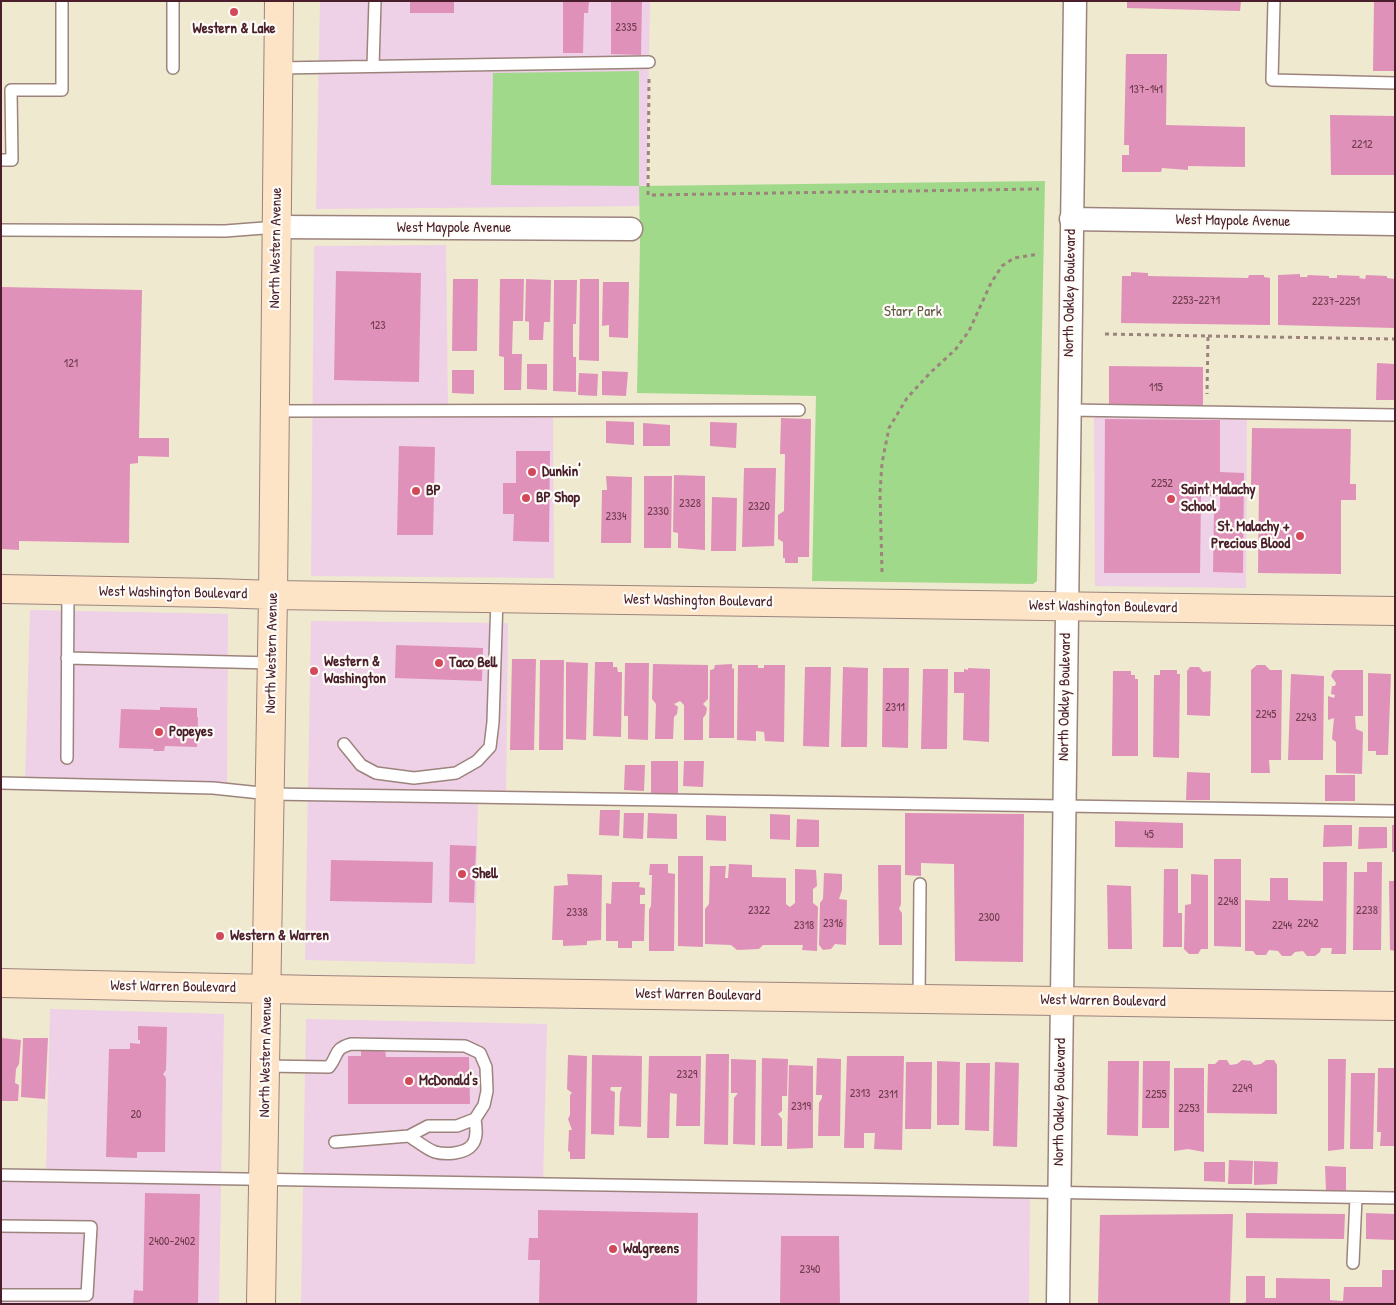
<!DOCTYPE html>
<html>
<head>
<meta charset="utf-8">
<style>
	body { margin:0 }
	#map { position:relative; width:1396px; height:1305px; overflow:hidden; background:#efe9cf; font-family:"Patrick Hand",sans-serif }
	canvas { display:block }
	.frame { position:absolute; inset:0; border:2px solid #4a1f2b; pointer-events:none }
</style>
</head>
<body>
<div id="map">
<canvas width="1396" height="1305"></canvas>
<div class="frame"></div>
</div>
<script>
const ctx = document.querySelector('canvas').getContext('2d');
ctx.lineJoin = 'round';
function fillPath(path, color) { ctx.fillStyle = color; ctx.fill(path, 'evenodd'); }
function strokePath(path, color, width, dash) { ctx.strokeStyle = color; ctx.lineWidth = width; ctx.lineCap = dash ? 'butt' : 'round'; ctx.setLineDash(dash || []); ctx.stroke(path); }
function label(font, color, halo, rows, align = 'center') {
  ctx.font = font + ' "Patrick Hand",sans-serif'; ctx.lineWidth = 4.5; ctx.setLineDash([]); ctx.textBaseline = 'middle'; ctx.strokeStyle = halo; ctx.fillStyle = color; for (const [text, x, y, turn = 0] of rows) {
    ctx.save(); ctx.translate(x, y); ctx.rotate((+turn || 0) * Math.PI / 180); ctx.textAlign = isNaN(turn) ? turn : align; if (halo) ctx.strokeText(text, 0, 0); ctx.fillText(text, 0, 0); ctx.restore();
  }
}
fillPath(new Path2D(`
	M320,1H650L647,185L639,186V206L316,209Z
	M446,245L448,411H553L554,578L311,576L314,246Z
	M1094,411L1247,413L1246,588L1095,586Z
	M30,610L228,614L227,790L25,783Z
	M311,621L508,623L506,798H478L475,964L305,960Z
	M50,1009L224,1014L219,1304H1V1175H46Z
	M306,1019L547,1024L543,1183L1030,1192L1029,1304H301Z`), '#eed0e7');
fillPath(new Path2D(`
	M639,71V186L1045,181L1037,581L1033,584L812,581L816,396L637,393L640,245L639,186L491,185L493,73Z`), '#a1d98b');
fillPath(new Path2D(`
	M410,1H454V13H410Z
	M563,1H589L588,13H584L583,53H563Z
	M611,1H642L641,55L611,54Z
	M1127,1H1241L1240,11L1127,8Z
	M1374,1H1395V71H1373Z
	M1126,54H1167L1166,125L1245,127V167L1188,166V170L1162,168L1161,172H1122V155H1129V145H1124Z
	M1330,115L1395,116V175H1331Z
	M336,271L421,273L419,382L334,380Z
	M1131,272L1148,273V276L1248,278L1249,275H1264V277L1270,278V325L1121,323L1122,276H1131Z
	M1300,274V277H1307L1308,275L1329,276V278H1337V275L1360,276L1359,278L1365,279L1366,275L1387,276V278L1395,279V328L1278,325V275Z
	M453,279H478L477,351H452Z
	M500,279H524L523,321H513L512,354H522L521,390H504V357L499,356Z
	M526,279L551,280L550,322H544L543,340H529V322L525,321Z
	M580,279H599V361L579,360Z
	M554,280H577L576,324H573V357H576V392L553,391Z
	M603,282H629L628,338L609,337V325L602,326Z
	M1,287L142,290L139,438H169V457L138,456V463L130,464L129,543L19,541V550L1,549Z
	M1377,363L1395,364L1394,400H1376Z
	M527,364H547V390L527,389Z
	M1109,366L1203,367V410L1109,409Z
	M452,370H474V394L452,393Z
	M602,371L628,372L626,396L602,395Z
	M579,373L598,374L597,396L578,395Z
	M781,418L811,419L809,557H798V563H785V558H783V542L778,539V515L784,511L785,454H780Z
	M1105,419L1220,420V472L1244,473L1243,573L1213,572L1214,514L1220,509V496H1201L1200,573H1104Z
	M606,421L634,422V445L606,443Z
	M710,422L737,423L736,448L710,446Z
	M643,423L670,425V446H643Z
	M1252,428L1351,429L1350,484H1356V500H1341V574L1258,573L1259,485H1251Z
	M399,446L435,447L433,535H397Z
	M516,451H550L549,542L513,541L514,514H503V483H516Z
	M744,468H776L774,546L742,547Z
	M674,475L705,476V550L678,548V533L673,532Z
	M606,476L632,477L631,543H601L602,490H607Z
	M644,476H672L671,548H644Z
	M712,497L737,498L736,551H711Z
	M396,645L483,648L482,681L395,678Z
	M512,659H536L534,750H510Z
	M540,660H564L563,750H539Z
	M566,662L588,663L586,740L566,739Z
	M595,662H613V667H617L618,672H622L621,737L593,736Z
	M625,663H649L648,740L628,739V716H624Z
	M653,664L708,665V699L703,704L707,708L706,714L703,718V740H684V705L680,701L674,704L678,707L677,714L674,717L673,739H655L656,704L652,699Z
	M732,664V669L734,668V738H709L710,670L714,669L715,665Z
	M738,665H758V668H764V665H785L784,742L765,741L764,732L756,731V741L737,740Z
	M1257,665H1265L1270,670H1282L1281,760H1269L1270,773H1251V670Z
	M805,667H831L829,747L803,746Z
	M843,667L868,668L867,747H841Z
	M1190,667H1199L1203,672L1211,671L1210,716L1187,715V671Z
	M883,668H909L908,748L882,747Z
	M968,668L990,669L989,742L963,740L964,693H954V672H964V669L968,670Z
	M923,669H948L947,749H921Z
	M1160,670H1177V674H1180L1179,758L1153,757L1154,675H1160Z
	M1336,670H1363V716H1355L1356,729L1363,732L1362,774L1336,773V742L1332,739L1334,718L1328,720V696L1334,698L1335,695L1331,694L1332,686H1335L1336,683L1331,676L1333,671Z
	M1113,671H1131V675H1135V679H1138V756H1112Z
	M1368,673L1391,674L1388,755H1376V751H1368Z
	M1291,674L1324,676L1323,760H1288Z
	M160,707L197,708V717H198L197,747L165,746L164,751H153L154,749L119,748L121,709L160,710Z
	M651,761H678V794L651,793Z
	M684,761H704L703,787L683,786Z
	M625,765H645L644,791L624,790Z
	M1187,772L1210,773V800H1186Z
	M1325,775H1355V801H1325Z
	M600,810H620L619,836L599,835Z
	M624,813H644L643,839L623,838Z
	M648,813L677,814V839L647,838Z
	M905,813L1024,814L1023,962L955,961L954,864L921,863V876L905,875Z
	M770,814L790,815V840L770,839Z
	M706,815L726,816V841L706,840Z
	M797,819L819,820V847H796Z
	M1115,821L1183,823V848L1115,847Z
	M1324,825H1352V846L1323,847Z
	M1392,825H1395V852H1392Z
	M1359,827H1387V848L1358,849Z
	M450,845L476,846L474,903L449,902Z
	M678,856H703V947L678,946Z
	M1214,859H1241V947L1214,946Z
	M331,860L433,862L432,903L330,901Z
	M1323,862H1347L1346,954H1331L1332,948H1321L1320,952L1315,956H1307L1303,951L1295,952L1291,956H1282L1278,951L1269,950L1266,955H1256L1253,951H1245V900L1270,901V878H1288V900L1323,901Z
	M1367,862H1382L1381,950H1353L1354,872H1367Z
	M650,864H668V873L675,874L674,951H649V910L651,906L652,875H649Z
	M729,864L752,865V877L786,878V904L790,907L795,903V869L816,870L817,886L813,889V903L818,907L817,951L802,950L803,945H763L759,949L737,950L731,945L705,944V909L709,904L710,866H726L725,878H728Z
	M878,865H901V904L899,909L902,913V945H879Z
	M1164,869H1178V913H1182V947H1163Z
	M824,873L842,874V890L839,899L847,900L846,945L835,944L831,949L823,950L819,945L820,903L823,899Z
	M567,874L602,875L601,940L587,941V945L563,946V940H552L554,886L568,885Z
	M1191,874L1208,875V949H1201L1198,954H1189L1184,949L1185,905L1191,904Z
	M1389,881H1395V951L1390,950Z
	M612,882H640L639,887L645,888V895H640V904H645L644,941H632V948H618V941H606V903L611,904Z
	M1107,885L1131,886L1132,949H1108Z
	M138,1026L167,1027L166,1070L163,1074L166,1078L165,1152H137V1158L106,1157L109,1049H130V1043L140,1044V1040H138Z
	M1,1038L21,1040L19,1064L16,1069L15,1083L19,1085L18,1101H1Z
	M23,1038H48L45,1099L21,1097Z
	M361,1049H385L386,1057H469L470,1104H348V1056H361Z
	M706,1054H729L728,1145L704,1144Z
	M568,1055L587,1056L585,1159H570V1152L568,1151L569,1130H572L568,1119L570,1115V1095L572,1093L567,1089Z
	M592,1055L642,1056L641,1127L619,1126L620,1093L622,1087H611L610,1090L615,1092L614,1135L591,1134Z
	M649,1056H701L700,1126H676L677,1094L670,1093L669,1138H647Z
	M847,1056H904L902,1150L874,1149L875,1133H864V1148H844Z
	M762,1058L788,1059L787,1096H782V1111L778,1114L782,1119V1146H761Z
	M817,1058L841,1059L840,1136H818L819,1103L822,1098V1095H816Z
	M731,1059L756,1060L755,1145L733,1144L734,1098L738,1093H731Z
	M1328,1059H1346L1344,1149L1328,1151Z
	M1219,1060H1227L1230,1065L1237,1064L1242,1060L1251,1061L1254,1065L1261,1064L1266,1060H1274L1277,1065V1114L1207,1113L1208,1064H1215Z
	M937,1061L960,1062L959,1125H937Z
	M1108,1061H1139L1138,1136L1107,1135Z
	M1143,1061H1170L1169,1128H1142Z
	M906,1062H932L931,1129H905Z
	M995,1062L1019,1063L1017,1147L993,1146Z
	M966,1063H990L989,1131L965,1130Z
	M789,1065L813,1066V1148L787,1149Z
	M1174,1068H1204V1152L1188,1149L1174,1151Z
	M1378,1068H1395V1146H1380L1381,1132H1377Z
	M1351,1073H1375L1373,1149H1350Z
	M1229,1160L1253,1161L1252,1184H1228Z
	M1254,1161L1278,1162L1277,1184L1254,1185Z
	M1204,1162H1225V1182L1204,1181Z
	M1325,1166L1346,1167V1191H1326Z
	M145,1193L200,1194L198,1304H133L134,1290L143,1291Z
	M538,1210L698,1213L697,1304H539L540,1260H528L529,1238H538Z
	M1246,1213L1345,1214L1344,1239L1246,1238Z
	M1366,1213L1395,1214V1240L1366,1239Z
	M1233,1214L1230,1304H1098L1100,1215Z
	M781,1236H839L840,1304H780Z
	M1382,1270H1395V1304H1242L1246,1302V1276H1265V1298H1276V1278L1330,1279V1300L1343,1301L1344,1287H1382Z`), '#e091b9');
const lane = new Path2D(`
	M1274,1L1272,80L1395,83
	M373,66L375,1
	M173,68V1
	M278,68L649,62
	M1,160H12L11,90H62V1
	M1,230L225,231L277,227
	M1069,410L1395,415
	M275,411L799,410
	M67,658L272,663
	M344,744L361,765L376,773L414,778L456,773L477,761L490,747L493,722L497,598
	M67,758L68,590
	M1,783L213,788L270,794L1395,811
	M919,999L920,884
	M265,1066L329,1067C339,1055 333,1049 351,1044L465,1046L480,1053L486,1067L487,1091L484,1105L475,1119L457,1126H428L409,1136L335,1142
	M409,1136C417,1141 426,1149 435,1152C445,1155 465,1154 472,1145C478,1138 476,1127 475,1119
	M1,1175L1395,1198
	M1,1226L91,1227L87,1295H1
	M1353,1263L1356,1198`);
const street = new Path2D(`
	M1071,219L1395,224
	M277,227L631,229
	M1058,1304L1075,1`);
const secondary = new Path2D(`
	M1,589L217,593L273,595L1395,611
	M1,983L316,990L1395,1006
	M261,1304L273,595L279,1`);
strokePath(lane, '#9c847d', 14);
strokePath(street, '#9c847d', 25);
strokePath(secondary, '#9c847d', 30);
strokePath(new Path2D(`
	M649,79L648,195L1039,189
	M1105,334L1208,336L1207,394
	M1208,336L1394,339
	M882,572L880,493L882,463L889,428L907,398L930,373L955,350L969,331L991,283L1002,266L1014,258L1039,254`), '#9c847d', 3, [4, 4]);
strokePath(lane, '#fff', 11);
strokePath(street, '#fff', 22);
strokePath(secondary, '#fee4c6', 28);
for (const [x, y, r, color] of [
	[234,12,5,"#d1495b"],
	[532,472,5,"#d1495b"],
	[416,491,5,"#d1495b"],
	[526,498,5,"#d1495b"],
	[1171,499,5,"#d1495b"],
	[1300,536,5,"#d1495b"],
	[439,663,5,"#d1495b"],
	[314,671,5,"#d1495b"],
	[159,732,5,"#d1495b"],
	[462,874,5,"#d1495b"],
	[220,936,5,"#d1495b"],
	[409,1081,5,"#d1495b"],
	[613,1249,5,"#d1495b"]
]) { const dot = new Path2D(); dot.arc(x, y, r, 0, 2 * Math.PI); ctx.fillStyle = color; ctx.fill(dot); strokePath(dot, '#fdfcf7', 2); }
label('12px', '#703c4e', null, [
	["2335",626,28],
	["137-141",1146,90],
	["2212",1362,145],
	["2253-2271",1196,301],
	["2237-2251",1336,302],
	["123",378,326],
	["121",71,364],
	["115",1156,388],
	["2252",1162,484],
	["2328",690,504],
	["2320",759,507],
	["2330",658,512],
	["2334",616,517],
	["2311",895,708],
	["2245",1266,715],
	["2243",1306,718],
	["45",1149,835],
	["2248",1228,902],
	["2322",759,911],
	["2238",1367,911],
	["2338",577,913],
	["2300",989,918],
	["2316",833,924],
	["2242",1308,924],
	["2318",804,926],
	["2244",1282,926],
	["2329",687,1075],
	["2249",1242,1089],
	["2313",860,1094],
	["2311",888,1095],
	["2255",1156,1095],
	["2319",801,1107],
	["2253",1189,1109],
	["20",136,1115],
	["2400-2402",172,1242],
	["2340",810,1270]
]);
label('bold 15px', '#4a1f2b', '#fdfcf7', [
	["Western & Lake",234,29,"center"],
	["Dunkin'",542,472],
	["Saint Malachy",1181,490],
	["School",1181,507],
	["BP",426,491],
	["BP Shop",536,498],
	["St. Malachy +",1290,527,"right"],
	["Precious Blood",1290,544,"right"],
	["Western &",324,662],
	["Washington",324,679],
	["Taco Bell",449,663],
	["Popeyes",169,732],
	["Shell",472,874],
	["Western & Warren",230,936],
	["McDonald's",419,1081],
	["Walgreens",623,1249]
], 'left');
label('15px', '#4a1f2b', '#fdfcf7', [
	["West Maypole Avenue",1233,221,1],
	["West Maypole Avenue",454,228],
	["North Western Avenue",276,248,-89],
	["North Oakley Boulevard",1070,293,-89],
	["West Washington Boulevard",173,593,1],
	["West Washington Boulevard",698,601,1],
	["West Washington Boulevard",1103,607,1],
	["North Western Avenue",272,653,-89],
	["North Oakley Boulevard",1065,697,-89],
	["West Warren Boulevard",173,987,1],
	["West Warren Boulevard",698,995,1],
	["West Warren Boulevard",1103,1001,1],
	["North Western Avenue",266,1057,-89],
	["North Oakley Boulevard",1060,1102,-89]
]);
label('15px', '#645748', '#fdfcf7', [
	["Starr Park",913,312]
]);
</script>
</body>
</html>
